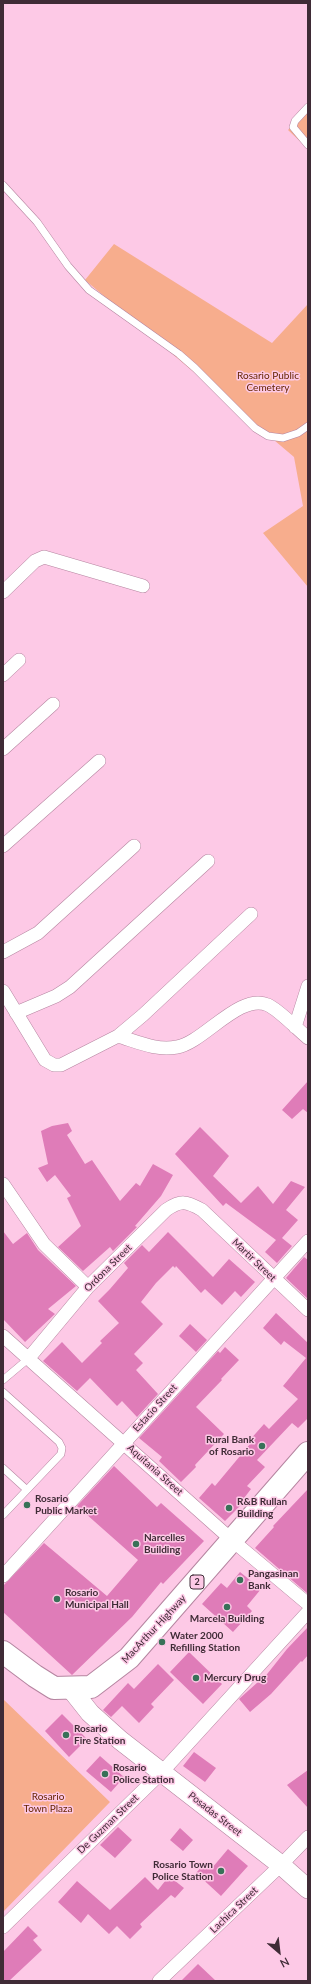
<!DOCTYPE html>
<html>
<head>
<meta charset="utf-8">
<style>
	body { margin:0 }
	#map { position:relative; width:311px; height:1984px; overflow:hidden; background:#fdc9e6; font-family:Lato,sans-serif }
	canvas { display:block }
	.frame { position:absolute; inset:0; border:4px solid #3f2b36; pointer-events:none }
	.north { position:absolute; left:259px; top:1932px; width:40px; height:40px; -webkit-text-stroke:3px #fdc9e6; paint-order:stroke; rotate:152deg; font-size:11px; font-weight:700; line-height:16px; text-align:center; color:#3f2b36 }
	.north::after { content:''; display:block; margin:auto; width:14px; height:18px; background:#3f2b36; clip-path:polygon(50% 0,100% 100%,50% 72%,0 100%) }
</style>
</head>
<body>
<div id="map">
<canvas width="311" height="1984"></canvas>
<div class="frame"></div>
<div class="north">N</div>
</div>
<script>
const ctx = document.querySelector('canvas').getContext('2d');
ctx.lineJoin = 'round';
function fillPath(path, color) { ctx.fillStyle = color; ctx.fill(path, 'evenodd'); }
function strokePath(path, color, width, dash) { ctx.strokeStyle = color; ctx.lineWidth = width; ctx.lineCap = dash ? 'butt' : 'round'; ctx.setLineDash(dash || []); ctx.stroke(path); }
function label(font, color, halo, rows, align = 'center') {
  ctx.font = font + ' Lato,sans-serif'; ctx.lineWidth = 3; ctx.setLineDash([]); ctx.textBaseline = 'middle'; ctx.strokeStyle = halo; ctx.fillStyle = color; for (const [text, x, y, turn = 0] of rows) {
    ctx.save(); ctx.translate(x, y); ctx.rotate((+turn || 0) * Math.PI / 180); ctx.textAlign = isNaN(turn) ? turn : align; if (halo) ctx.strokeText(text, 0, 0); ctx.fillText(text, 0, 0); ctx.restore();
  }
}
fillPath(new Path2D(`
	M308,109V149L288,130Z
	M114,244L272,343L308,304V587L263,533L303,506L294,457L85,280Z
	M3,1699L110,1802L3,1912Z`), '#f7ad8d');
fillPath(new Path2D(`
	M308,1081V1113L303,1109L292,1119L282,1110Z
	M68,1123L72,1131L67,1135L85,1164L92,1160L120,1201L136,1183L140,1186L153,1164L173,1175L161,1196L135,1226L137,1227L113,1251L110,1247L83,1271L58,1247L81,1226L67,1198L71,1196L55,1175L47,1182L38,1168L48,1164L41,1131L52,1126Z
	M200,1127L229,1156L213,1176L241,1203L258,1186L273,1204L291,1181L305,1187L286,1210L298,1220L282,1238L292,1246L277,1263L265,1252L276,1240L226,1203L223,1206L175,1154Z
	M3,1231L13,1244L27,1233L38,1250L76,1286L48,1309L55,1314L25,1342L3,1319Z
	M168,1232L213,1277L229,1259L255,1282L241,1297L235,1291L222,1305L205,1289L201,1293L176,1266L175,1268L173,1266L156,1283L141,1302L163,1324L134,1354L143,1363L136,1370L158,1394L137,1417L122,1401L117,1406L90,1378L77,1391L43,1361L62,1342L82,1363L102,1343L100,1341L119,1323L98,1301L110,1289L128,1268L124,1263L142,1245L149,1252Z
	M304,1257L308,1260V1299L286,1278Z
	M276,1313L308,1343V1418L298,1428L292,1423L257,1460L265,1467L247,1486L251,1489L241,1502L243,1503L225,1521L199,1498L212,1483L215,1486L250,1444L248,1442L264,1424L269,1429L298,1399L283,1386L306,1358L284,1341L281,1345L263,1328Z
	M190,1324L207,1340L196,1352L179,1336Z
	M225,1347L239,1360L221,1379L222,1380L196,1407L224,1434L195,1465L196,1467L181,1482L159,1461L162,1457L139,1438L218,1351L220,1353Z
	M114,1466L157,1507L161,1503L204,1541L163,1584L161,1582L132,1617L72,1675L3,1612V1586L44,1543L107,1596L138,1560L77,1506Z
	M308,1489V1594L255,1548L274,1527L273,1526Z
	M240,1572L261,1589L247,1606L252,1611L233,1632L202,1604L221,1583L227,1588Z
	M308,1627V1655L302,1662L301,1661L271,1694L250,1712L239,1699L258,1682L260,1683L287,1649Z
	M189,1652L222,1684L203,1704L170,1672Z
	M158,1664L174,1680L151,1704L154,1707L139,1723L122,1706L111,1717L103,1710L128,1683L134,1689Z
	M62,1714L87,1739L69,1757L45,1731Z
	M194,1752L216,1768L205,1782L183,1766Z
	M100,1756L124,1777L111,1792L86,1771Z
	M308,1770V1808L287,1785Z
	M118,1827L132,1840L115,1858L100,1845Z
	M180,1828L193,1840L183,1851L170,1840Z
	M228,1849L248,1866L221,1896L196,1873L206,1862L212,1868Z
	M169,1876L184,1888L175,1898L171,1895L140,1924L142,1927L130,1939L117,1926L109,1934L88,1914L81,1923L58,1902L77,1881L110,1910L145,1877L158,1890Z
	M28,1926L38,1936L33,1940L42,1950L9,1981H3V1952Z
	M198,1964L216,1981H181Z`), '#df7cb8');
const lane = new Path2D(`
	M308,107L295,121L293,127L308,145
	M3,185L37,222L68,266L89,290L179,354L195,368L255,428L268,436L283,438L298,433L308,426
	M3,1380L28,1359
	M3,1392L59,1442L62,1448L61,1454L3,1515
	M3,1468L26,1489`);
const street = new Path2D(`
	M3,592L35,561L44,557L143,586
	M3,675L19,660
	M3,749L53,704
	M3,846L99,761
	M3,952L38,933L134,846
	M3,991L45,1060L54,1065H61L118,1036L143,1015L251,914
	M16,1013L56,996L70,987L208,861
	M295,1027L308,986
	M118,1036C138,1042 156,1051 177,1047C203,1043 240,992 268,1005C279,1010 297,1029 308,1038
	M3,1184L44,1244L88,1287
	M3,1336L233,1541L308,1604
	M28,1359L88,1287L166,1210C181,1200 186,1201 202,1210L308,1310
	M3,1576L308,1241
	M3,1927L162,1772L308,1612
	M159,1981L281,1865L308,1837`);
const secondary = new Path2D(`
	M71,1689L90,1713L120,1740L281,1865L308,1889`);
const highway = new Path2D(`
	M3,1652L35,1676L54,1688L91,1687L129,1658L308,1453`);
strokePath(lane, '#b585a0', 8);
strokePath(street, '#b585a0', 14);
strokePath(secondary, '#b585a0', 20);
strokePath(highway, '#b585a0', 24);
strokePath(lane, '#fff', 7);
strokePath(street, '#fff', 13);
strokePath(secondary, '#fff', 19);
strokePath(highway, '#fff', 22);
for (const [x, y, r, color] of [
	[262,1446,4,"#387158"],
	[27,1505,4,"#387158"],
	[229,1508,4,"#387158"],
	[136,1544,4,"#387158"],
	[240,1580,4,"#387158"],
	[57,1599,4,"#387158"],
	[227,1607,4,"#387158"],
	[162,1642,4,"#387158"],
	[196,1678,4,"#387158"],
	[66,1735,4,"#387158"],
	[105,1774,4,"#387158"],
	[221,1871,4,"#387158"]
]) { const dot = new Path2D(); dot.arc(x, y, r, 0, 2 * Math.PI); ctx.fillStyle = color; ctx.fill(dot); strokePath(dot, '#fdc9e6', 1.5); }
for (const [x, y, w] of [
	[197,1582,14]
]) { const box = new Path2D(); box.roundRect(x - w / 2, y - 7, w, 14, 3); ctx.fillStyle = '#fdc9e6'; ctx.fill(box); strokePath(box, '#3f2b36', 1); }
label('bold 9px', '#3f2b36', null, [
	["2",197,1582]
]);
label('10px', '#652501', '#fdc9e6', [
	["Rosario Public",268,376],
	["Cemetery",268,388],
	["Rosario",48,1797],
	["Town Plaza",48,1809]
]);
label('10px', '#3f2b36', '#fdc9e6', [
	["Martir Street",254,1260,44],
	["Ordona Street",108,1268,-45],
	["Estacio Street",155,1408,-48],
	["Aquitania Street",155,1470,42],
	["MacArthur Highway",154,1629,-47],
	["Posadas Street",215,1814,38],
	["De Guzman Street",108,1824,-44],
	["Lachica Street",234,1910,-44]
]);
label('bold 10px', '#3f2b36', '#fdc9e6', [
	["Rural Bank",254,1440,"right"],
	["of Rosario",254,1452,"right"],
	["Rosario",35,1499],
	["Public Market",35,1511],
	["R&B Rullan",237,1502],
	["Building",237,1514],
	["Narcelles",144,1538],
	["Building",144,1550],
	["Pangasinan",248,1574],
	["Bank",248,1586],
	["Rosario",65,1593],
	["Municipal Hall",65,1605],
	["Marcela Building",227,1619,"center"],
	["Water 2000",170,1636],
	["Refilling Station",170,1648],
	["Mercury Drug",204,1678],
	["Rosario",74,1729],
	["Fire Station",74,1741],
	["Rosario",113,1768],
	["Police Station",113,1780],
	["Rosario Town",213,1865,"right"],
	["Police Station",213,1877,"right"]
], 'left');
</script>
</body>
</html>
